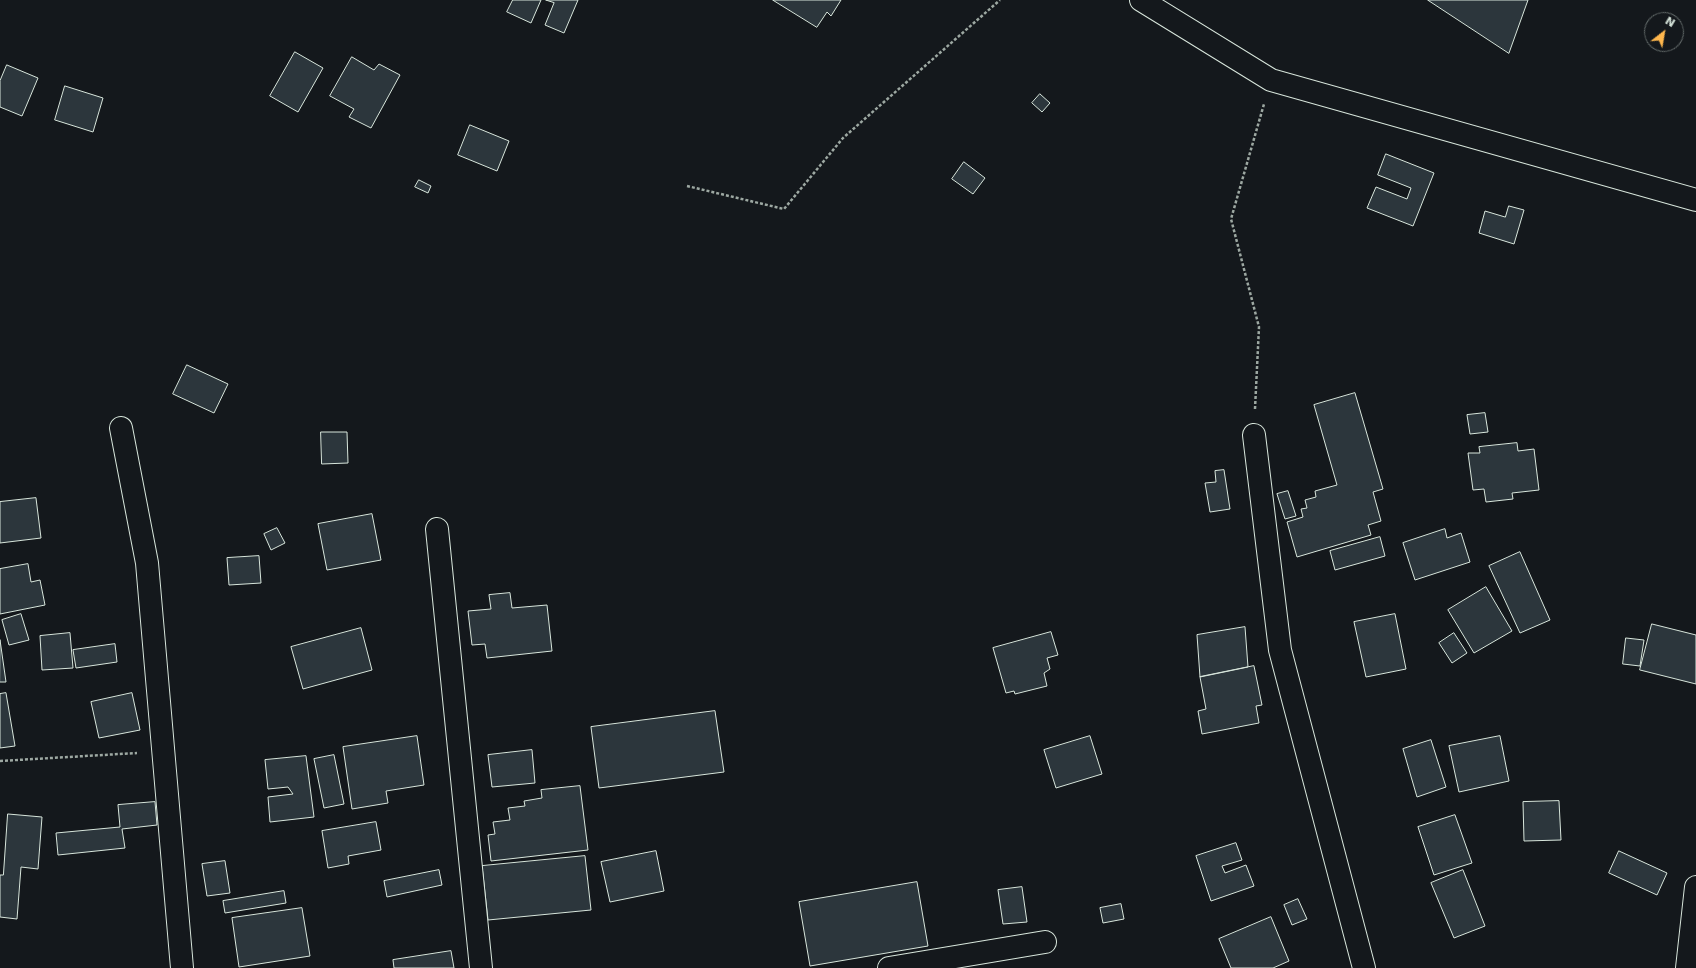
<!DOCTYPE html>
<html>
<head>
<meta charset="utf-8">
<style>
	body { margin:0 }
	#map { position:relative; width:1696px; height:968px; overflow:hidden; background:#14181c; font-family:"DejaVu Sans",sans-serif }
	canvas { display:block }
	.north { position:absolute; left:1644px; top:12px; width:40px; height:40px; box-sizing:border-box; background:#14181c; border:1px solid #626a69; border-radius:50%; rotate:31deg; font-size:11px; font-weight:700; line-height:16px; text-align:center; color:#d8e6dc }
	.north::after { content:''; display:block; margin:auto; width:14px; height:18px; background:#ffb74d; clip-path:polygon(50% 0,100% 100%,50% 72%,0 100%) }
</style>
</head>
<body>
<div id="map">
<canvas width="1696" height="968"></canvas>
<div class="north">N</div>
</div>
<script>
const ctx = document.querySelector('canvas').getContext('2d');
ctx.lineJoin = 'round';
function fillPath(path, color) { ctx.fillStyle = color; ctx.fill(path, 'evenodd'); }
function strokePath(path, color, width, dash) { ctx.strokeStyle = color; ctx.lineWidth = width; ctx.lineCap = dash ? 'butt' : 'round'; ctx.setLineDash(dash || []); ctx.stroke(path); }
const building = new Path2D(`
	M513,0H541L531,23L507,12Z
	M546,0H578L564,33L545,25L554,3Z
	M773,0H841L831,16L827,12L817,27Z
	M1428,0H1528L1509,53Z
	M295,52L323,68L298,112L270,96Z
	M352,57L374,70L379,64L400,75L371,128L349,117L354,109L330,96Z
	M7,65L38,78L22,116L0,107V81Z
	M65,86L103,98L93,132L55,120Z
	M1040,94L1050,103L1042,112L1032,103Z
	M470,125L509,141L497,171L458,155Z
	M1386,154L1434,173L1413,226L1367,208L1376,187L1407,199L1411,188L1378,175Z
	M964,162L985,178L973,194L952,179Z
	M419,180L431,186L428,193L415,187Z
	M1509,206L1524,210L1514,244L1479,233L1485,211L1505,217Z
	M187,365L228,384L214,413L173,394Z
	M1355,393L1383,489L1373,492L1381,521L1368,525L1371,535L1297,557L1287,522L1303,517L1301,509L1307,508L1305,500L1316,497L1315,491L1337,485L1314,405Z
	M1485,413L1488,432L1470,434L1467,415Z
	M321,432H347L348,463L322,464Z
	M1517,443L1518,451L1534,449L1539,490L1512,493L1513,499L1486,502L1484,489L1473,490L1468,453H1480L1479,447Z
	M1224,470L1230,509L1210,512L1205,483L1216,482L1215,471Z
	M1288,491L1296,516L1285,519L1277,494Z
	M36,498L41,538L0,543V502Z
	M372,514L381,560L327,570L318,524Z
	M277,528L285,543L271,550L264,534Z
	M1445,529L1447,538L1461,533L1470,562L1415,580L1403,543Z
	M1380,537L1385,556L1335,570L1330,551Z
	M1520,552L1550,620L1520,633L1489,566Z
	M259,556L261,583L229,585L227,558Z
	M28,564L31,582L40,580L45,605L0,614V569Z
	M1486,587L1512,631L1474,653L1448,610Z
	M510,593L512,608L547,605L552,651L487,658L485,644L472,645L468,611L491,609L489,595Z
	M21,614L29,640L9,645L2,620Z
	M1395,614L1406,669L1366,677L1354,622Z
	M1652,624L1696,635V684L1640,670Z
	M1245,627L1248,667L1200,677L1197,635Z
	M361,628L372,670L303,689L291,647Z
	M1051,632L1058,655L1047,658L1050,669L1044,673L1047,686L1015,694L1014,691L1006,693L993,648Z
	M70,633L73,668L42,670L40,636Z
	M1454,633L1467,653L1452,663L1439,643Z
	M1626,638L1644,640L1640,666L1623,664Z
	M0,640L6,682H0Z
	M115,644L117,662L76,668L73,650Z
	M1254,666L1262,705L1256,706L1259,723L1202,734L1198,711L1206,709L1200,677Z
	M6,693L15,746L0,748V694Z
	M132,693L140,730L99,738L91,702Z
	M715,711L724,772L599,788L591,727Z
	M417,736L424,785L386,791L388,803L352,809L343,747Z
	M1090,736L1102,774L1056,788L1044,750Z
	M1500,736L1509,781L1459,792L1449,746Z
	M1431,740L1446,787L1417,797L1403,749Z
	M532,750L535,783L492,787L488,755Z
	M334,755L344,804L324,808L314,759Z
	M306,756L314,817L270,822L268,797L293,794L288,787L268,789L265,760Z
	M580,786L588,850L491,861L488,835L495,834L493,822L510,820L508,808L525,806L524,801L542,798L541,790Z
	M1559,801L1561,840L1524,841L1523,802Z
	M155,802L157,825L122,829L125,848L58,855L56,833L120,827L118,805Z
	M8,814L42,817L38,869L21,867L17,919L0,917V875H3Z
	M1455,815L1472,863L1434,875L1418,827Z
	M376,822L381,850L348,856L349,864L328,868L322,831Z
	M1236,843L1242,860L1222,866L1225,873L1246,865L1254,886L1211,901L1196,856Z
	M656,851L664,891L610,902L601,862Z
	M1619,851L1667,873L1657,895L1609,873Z
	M585,856L591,910L488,920L482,866Z
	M225,861L230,893L207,896L202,864Z
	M439,870L442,885L387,897L384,881Z
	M1463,870L1485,926L1454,938L1431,883Z
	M917,882L928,946L810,966L799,902Z
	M1022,887L1027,922L1003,924L998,890Z
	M284,891L286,903L225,913L223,901Z
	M1298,899L1307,919L1292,925L1284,905Z
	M1121,904L1124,919L1103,923L1100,908Z
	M302,908L310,956L239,967L232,918Z
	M1271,917L1289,961L1273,968H1231L1219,939Z
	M451,951L454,968H394L393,960Z`);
fillPath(building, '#2c363c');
strokePath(building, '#d8e6dc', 1);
const street = new Path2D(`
	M1141,0L1271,80L1696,200
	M121,428L147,563L182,968
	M1254,435L1280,650L1364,968
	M437,529L481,968
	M889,968L1045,942
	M1687,968L1696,887`);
strokePath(street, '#d8e6dc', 24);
strokePath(new Path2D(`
	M687,186L784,209L843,138L1000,0
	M1255,409L1259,327L1231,219L1264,104
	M0,761L137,753`), '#9da8a2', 2.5, [3, 2]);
strokePath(street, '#14181c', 22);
</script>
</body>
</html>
